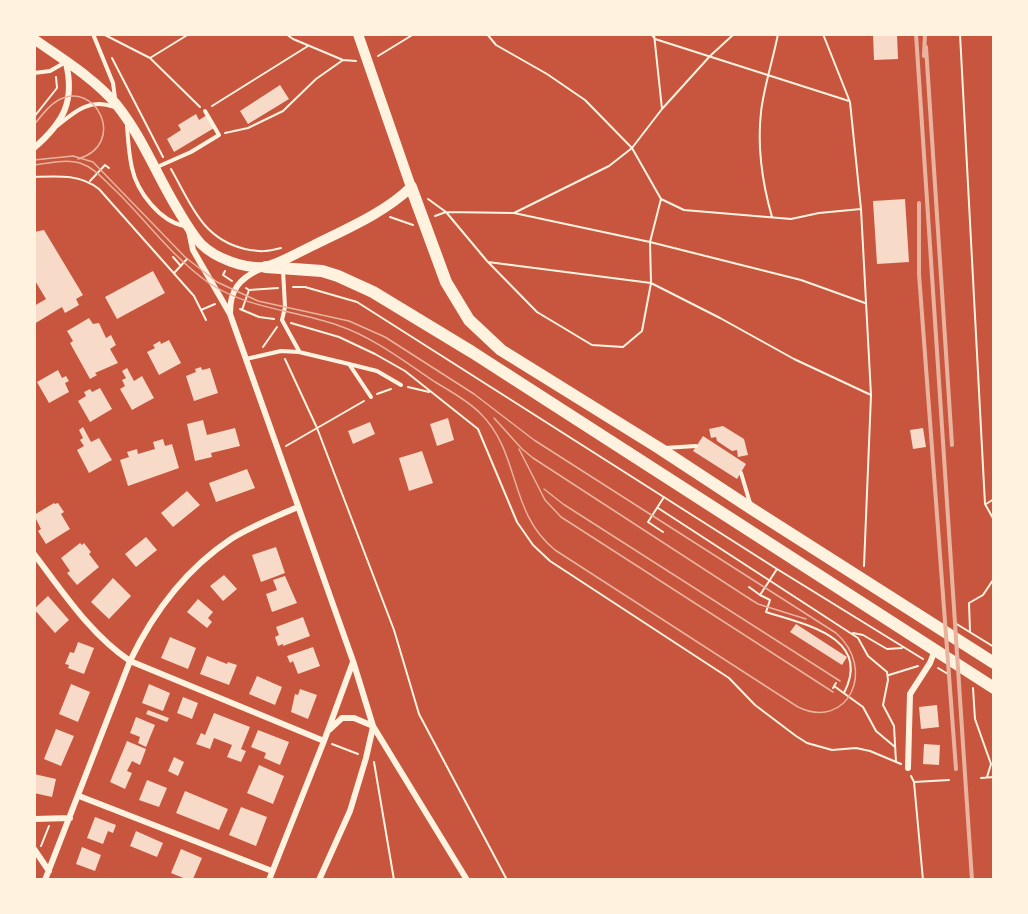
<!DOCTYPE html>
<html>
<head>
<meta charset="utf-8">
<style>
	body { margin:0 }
	#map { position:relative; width:1028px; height:914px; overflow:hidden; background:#c8553d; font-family:Rubik,sans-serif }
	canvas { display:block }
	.frame { position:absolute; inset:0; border:36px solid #fff3e0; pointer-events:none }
</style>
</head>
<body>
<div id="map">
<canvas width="1028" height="914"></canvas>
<div class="frame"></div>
</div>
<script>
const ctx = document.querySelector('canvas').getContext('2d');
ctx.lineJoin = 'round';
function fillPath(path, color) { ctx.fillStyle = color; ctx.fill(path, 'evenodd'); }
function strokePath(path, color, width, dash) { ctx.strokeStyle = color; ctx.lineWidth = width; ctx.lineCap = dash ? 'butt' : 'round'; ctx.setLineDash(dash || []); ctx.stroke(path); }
fillPath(new Path2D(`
	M873,34H897L898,59L874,60Z
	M280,85L289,99L248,124L240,111Z
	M196,114L199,120L207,115L214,128L174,152L167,139L181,130L178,125Z
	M905,199L909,262L877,264L873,201Z
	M44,230L83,295L76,299L79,305L65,313L62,307L34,324V306L46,299L34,279V232Z
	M153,271L165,293L117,319L105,297Z
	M89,318L93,324L99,323L106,338L111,335L116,345L110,349L118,363L95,373L97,375L90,379L70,343L73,341L67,331Z
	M169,340L181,363L159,375L147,352L155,348L153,345L160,341L161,344Z
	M201,367L202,370L210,368L218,393L194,401L186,376L196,372L195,369Z
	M127,368L134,381L142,376L154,398L132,410L120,389L125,386L122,380L126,378L122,371Z
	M58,370L62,378L66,376L69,381L65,383L69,392L49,403L37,382Z
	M100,388L112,409L90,422L78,401L86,396L84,392L90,389L92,392Z
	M448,418L454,440L437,446L430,424Z
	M203,420L207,435L235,428L240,446L211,453L212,457L195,461L187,424Z
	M370,422L375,434L353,444L348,431Z
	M723,426L744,439L748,455L738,457L737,450L732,451L717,441L716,437L711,438L709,429Z
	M83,427L91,442L99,438L112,460L89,473L77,450L84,446L80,440L83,438L79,430Z
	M923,428L926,447L913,449L910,430Z
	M703,436L746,464L737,479L693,451Z
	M163,439L165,446L172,444L179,468L128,486L120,460L129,457L127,452L137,449L138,454L155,449L153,442Z
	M422,451L433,483L409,491L399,458Z
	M247,469L255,488L216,502L209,483Z
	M187,491L200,505L173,527L161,513Z
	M54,503L55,504L58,503L64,512L61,514L70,529L46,544L38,531L41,529L34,515Z
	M146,537L157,550L136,567L125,554Z
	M80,543L82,545L84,543L91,552L89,554L99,567L77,585L67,573L70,571L61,558Z
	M276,547L285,573L261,582L252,555Z
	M224,575L237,589L223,601L210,586Z
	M285,576L297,603L272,612L266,594L277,590L273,580Z
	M113,578L131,596L109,619L91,602Z
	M48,596L69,620L55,633L34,609Z
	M198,599L213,612L208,618L212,622L207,628L187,612Z
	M303,617L310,636L283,646V644L278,646L275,637L279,635L276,627Z
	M796,624L847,657L842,665L790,632Z
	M170,637L196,648L188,669L161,658Z
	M78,642L94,648L84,674L68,668L69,665L65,664L70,652L74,653Z
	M313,647L320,666L298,674L293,661L290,663L287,656Z
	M207,656L227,664L228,662L237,665L229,685L200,674Z
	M257,676L282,687L275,705L249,694Z
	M71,684L90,692L78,722L59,714Z
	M149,684L170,693L163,711L142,703Z
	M300,689L317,695L308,719L291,712L295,694L298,695Z
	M183,697L198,703L192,719L177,713Z
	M937,705L939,727L921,729L919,707Z
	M148,710L169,718L167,722L146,714Z
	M214,713L250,727L241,749L246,751L241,762L227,757L232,745L214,738L210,749L196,744L201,733L205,735Z
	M136,717L155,725L146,747L138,743L140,737L130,733Z
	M56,729L74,736L61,766L44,759Z
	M258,730L289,742L280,765L264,758L266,753L251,747Z
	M127,741L146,749L140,765L132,761L127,771L132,773L125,789L110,782Z
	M924,744L940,745L939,765L923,764Z
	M174,757L184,762L178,776L168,771Z
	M259,765L284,776L273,804L247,793Z
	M34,774L56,779L52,797L34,793Z
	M147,780L167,788L159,807L139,800Z
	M185,791L228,809L219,830L176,813Z
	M241,807L267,817L256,846L229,835Z
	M95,817L116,825L113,833L108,831L103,844L87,838Z
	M136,831L163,843L157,857L130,846Z
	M82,847L101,855L95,871L76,864Z
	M181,849L202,858L193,879H186L171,873Z`), '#f7dbc8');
strokePath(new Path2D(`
	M103,34L150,58L200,107
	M286,34L293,39L343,60L356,61
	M651,34L655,39L849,101
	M654,34L662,109
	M823,34L850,102L861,209L871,395L864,566
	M960,34L985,504L994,520
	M378,56L414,34
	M112,58L163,157
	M150,58L189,34
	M212,106L308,46
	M34,117L57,88L56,77
	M225,133L248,128L283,111L316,79L343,60
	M171,169C191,204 202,239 245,249C260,252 266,252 281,248
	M34,177C58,176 80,174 99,189L194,296L206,320
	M90,181L105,165L109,168
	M428,199L446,212L514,213L650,242L801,280L865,303
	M661,199L684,210L791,219L819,213L861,209
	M514,213L609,166L632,148L662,109L710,56L734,34
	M435,216L446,212L487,261L537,312L592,345L623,347L642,331L651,283L650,242L661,199L632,148L585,100L547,74L496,45L487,34
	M390,217L413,225
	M772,217C762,182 757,148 761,112C764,86 773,60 778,34
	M173,257L181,266
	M488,262L651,283L720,318L794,359L871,395
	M225,271L223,275L232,281
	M175,272L187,259
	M293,287H305L357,302L777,569L923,659
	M246,288L249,290L278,288
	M240,309L259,317L274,319
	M201,310L215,304
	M242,310L249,290
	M291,323L339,337L375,354L405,371L478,429L517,522L533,545L550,561L729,678L755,705L796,736L807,743L832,750L856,748L870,751L901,764
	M263,347L277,327
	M285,359L317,428L394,630L419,714L507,880
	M408,387L429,392
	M377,394L391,389
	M286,446L364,401
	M986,504L994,499
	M658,508L858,638L868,656L887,672L888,680L883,705L894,726L896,762
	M663,532L648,522L664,497
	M749,587L760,595L777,569
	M760,595L770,600L766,612C803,624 873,637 844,693
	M955,623L994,647
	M970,631L969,603L983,595L993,580
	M853,633L863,635L887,649L902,648
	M938,668L948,674
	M889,675L918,666
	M834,686L863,707L876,731L895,747
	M833,688L836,683
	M973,688L975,719L991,764L987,777
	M332,744L358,754
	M374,762L394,880
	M911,776L914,782L949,780
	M981,778L994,777
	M914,782L923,880
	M41,846L49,826`), '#fff3e0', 2);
strokePath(new Path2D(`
	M93,34L113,83L115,98
	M34,73L50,71L64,63
	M57,126C75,111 90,98 114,107
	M127,126C128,140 129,155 132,168C137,192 160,221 184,226
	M157,167L191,152L219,135L205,111
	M283,270L285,307L282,320L299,351
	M246,359L281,351L299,352L349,364L371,397
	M349,364L377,371L401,385
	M664,448L696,446
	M741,473L750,503`), '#fff3e0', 4);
strokePath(new Path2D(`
	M34,148C64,122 75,101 66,63
	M189,231L193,250L230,314L353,661L373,726L467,880
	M230,313C230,290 239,279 260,269
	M34,554C63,592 90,634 130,661L324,741
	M329,730L342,718H354L373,726
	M908,768L910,694L930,663L935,650
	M79,796L272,871
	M34,819L70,818
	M34,849L49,871
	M45,880L130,661C153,613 186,569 231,539C252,526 275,517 298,507
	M269,880L324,741L353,662
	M319,880L350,811L366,758L373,727`), '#fff3e0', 6);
strokePath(new Path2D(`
	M34,39C62,59 94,78 116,104C142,136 157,176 178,210C185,222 192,234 201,244C215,258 244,269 264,267C275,266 303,250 314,245C346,229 386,212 411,187L358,34`), '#fff3e0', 10);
strokePath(new Path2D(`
	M411,187L446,282L469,320L501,350L659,448L752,509L994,663
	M266,267L322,271L338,276L373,292L472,352L994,688`), '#fff3e0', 12);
strokePath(new Path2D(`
	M34,125C41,116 48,106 57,101C96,78 128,144 78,159
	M34,160L73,156L93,162L185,257L217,282L258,301L349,321L385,337L474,394L534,440L836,633C877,669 848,731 798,707L555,550C508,512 521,453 480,413C467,400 450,391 435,382C404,361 373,337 337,325C294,310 248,309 209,283C173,258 146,220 115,190C104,180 95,168 80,163C66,159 49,163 34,165
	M494,418L522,449L533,458L750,599L758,604L806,619
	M519,449L545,500L561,517L833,692
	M544,489L563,504L840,681`), '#e9b49f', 1.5);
strokePath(new Path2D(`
	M916,34L972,880
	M926,47L952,445
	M924,56L925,34
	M919,203V274L956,769`), '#e9b49f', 4);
</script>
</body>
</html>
